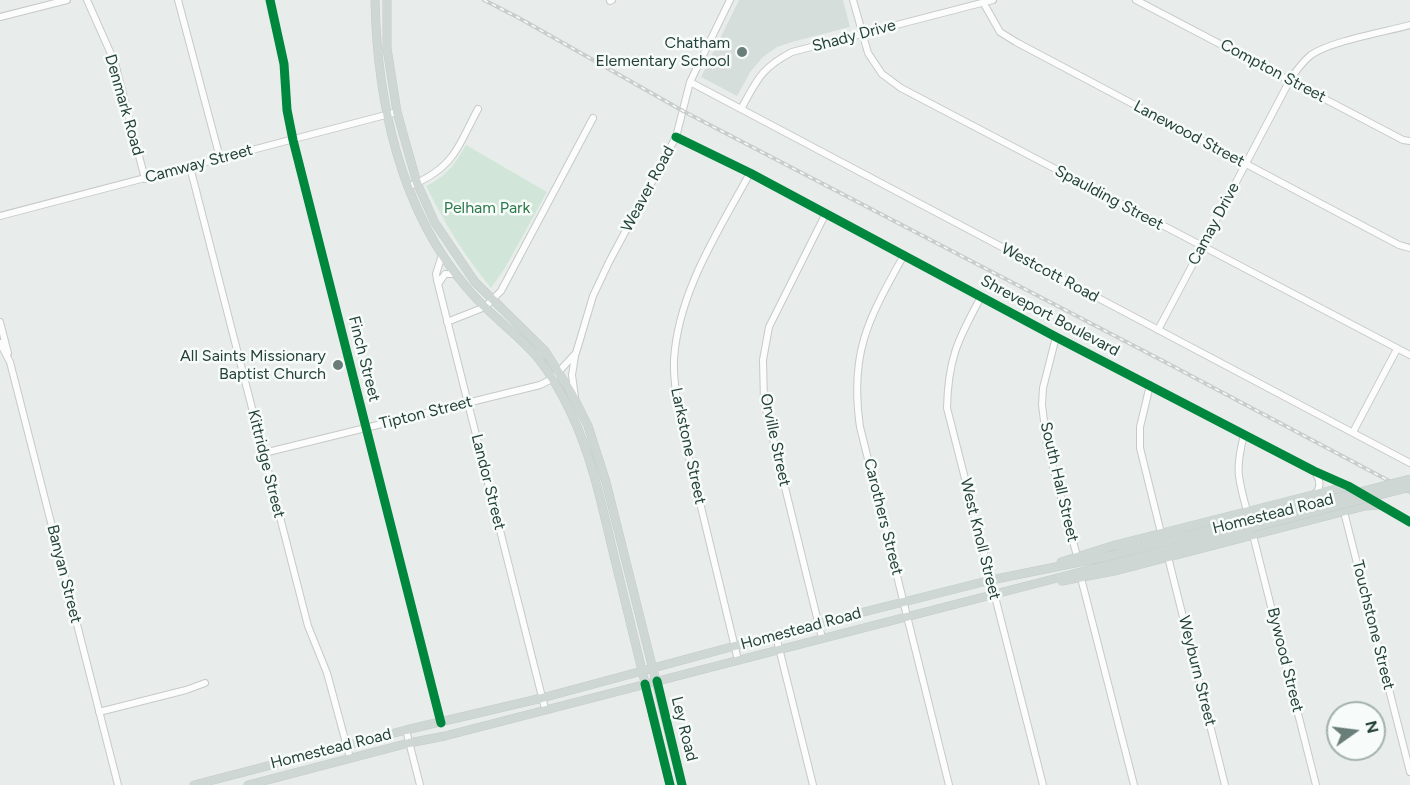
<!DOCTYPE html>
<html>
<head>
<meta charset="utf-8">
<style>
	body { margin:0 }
	#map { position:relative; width:1410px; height:785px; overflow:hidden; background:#e8edeb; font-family:Figtree,sans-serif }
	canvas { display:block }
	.north { position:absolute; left:1326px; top:701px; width:60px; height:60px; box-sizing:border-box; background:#f7fbf9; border:2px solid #a3b1ad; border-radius:50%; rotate:76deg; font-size:16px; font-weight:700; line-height:24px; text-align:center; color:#24423a }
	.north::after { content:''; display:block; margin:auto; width:21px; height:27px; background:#697e78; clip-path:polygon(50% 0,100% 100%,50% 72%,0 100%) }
</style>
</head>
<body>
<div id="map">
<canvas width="1410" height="785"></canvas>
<div class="north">N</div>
</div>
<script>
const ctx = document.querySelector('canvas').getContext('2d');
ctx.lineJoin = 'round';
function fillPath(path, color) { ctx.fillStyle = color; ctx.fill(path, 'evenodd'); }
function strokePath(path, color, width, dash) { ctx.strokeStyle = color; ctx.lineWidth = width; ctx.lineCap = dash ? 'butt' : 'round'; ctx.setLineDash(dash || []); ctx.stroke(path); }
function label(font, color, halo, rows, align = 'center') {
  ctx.font = font + ' Figtree,sans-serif'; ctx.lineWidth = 5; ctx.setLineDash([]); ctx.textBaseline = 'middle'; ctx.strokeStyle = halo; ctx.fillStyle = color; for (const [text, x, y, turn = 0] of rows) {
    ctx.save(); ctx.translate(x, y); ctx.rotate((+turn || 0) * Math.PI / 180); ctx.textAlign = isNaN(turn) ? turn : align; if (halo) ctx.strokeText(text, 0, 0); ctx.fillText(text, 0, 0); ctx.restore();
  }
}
fillPath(new Path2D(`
	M739,0H843L850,27L792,42L777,47L763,57L751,71L737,96L701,77Z`), '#d6dedb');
fillPath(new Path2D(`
	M466,145L547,192L505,268L491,288C464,255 445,224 426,186C448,175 454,165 466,145Z`), '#d1e6d8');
const minor = new Path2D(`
	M87,0L115,63L145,179
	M178,0L220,158
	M270,0L284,64L287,110L293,140L441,723
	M853,0L868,53L882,74L901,88L1410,355
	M1136,0L1403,140L1410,141
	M610,1L612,0
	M983,2L1000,32L1016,42L1399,245L1410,248
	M0,17L67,0
	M690,82L1410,463
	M741,109C757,80 761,68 792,52L993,0
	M676,137L750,173L1056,337L1314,471L1348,486L1410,522
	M190,167L308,626L327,673L350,758
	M408,187C454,168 456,150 478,109
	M0,216L397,112
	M442,255L436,274L437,280L545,709
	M904,255C869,318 849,352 860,427L949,785
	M438,284L445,274H456
	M981,297C958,339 948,359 947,408L1043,785
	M0,322L8,353
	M447,322L485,307L501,291L593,118
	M1158,330L1290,80C1296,71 1302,62 1311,55C1331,41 1385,32 1410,25
	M1056,337L1043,388L1042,405L1047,445L1077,556
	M0,343L10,362L118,785
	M1150,385L1140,427V448L1161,533
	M575,397L572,375L575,356
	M1353,432L1397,349
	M1244,435C1235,469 1238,478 1247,511
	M264,453L540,385L552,379L576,353L593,296L609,262L676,137L690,82L730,0
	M1314,471C1320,479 1322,487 1315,494
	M1344,512L1410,772
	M1253,535L1316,785
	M1168,557L1225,785
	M1081,578L1134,785
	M776,636L813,785
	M822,638L764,402L763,360L769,327L825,215
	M738,660L680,420C677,400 673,380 674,360C678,292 718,232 750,173
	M99,712L186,690L205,683
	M406,730L420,785`);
const major = new Path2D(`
	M375,0C377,101 400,210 467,288C488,314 517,333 538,358C551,374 562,394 571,413C593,459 603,511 615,560C633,635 652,710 670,785
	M387,0V48L397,112L417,183L435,223L475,282L545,351L572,394L588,426L606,482L682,785
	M1061,562L1115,545L1348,486
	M1062,581L1119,570L1365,506L1380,505
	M194,785L406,730L542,698L820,623L991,580L1105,557L1250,520
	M248,785L409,743L445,736L1251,528`);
strokePath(minor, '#c5cac8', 8);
strokePath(major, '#c3ccc9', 9);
strokePath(minor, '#fcfcfc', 6);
strokePath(major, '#cfd7d5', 8);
const rail = new Path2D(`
	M484,0L519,18L683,111L1165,362L1410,492`);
strokePath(rail, '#c9cdcc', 4);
strokePath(rail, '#f7fbf9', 1.5, [4.5]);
const majorBridge = new Path2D(`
	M1250,520L1410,479
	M1251,528L1410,487`);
strokePath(majorBridge, '#c3ccc9', 9, []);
strokePath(majorBridge, '#cfd7d5', 8);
strokePath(new Path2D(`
	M270,0L284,64L287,110L293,140L441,723
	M676,137L750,173L1056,337L1314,471L1348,486L1410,522
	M657,681L682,785
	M645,684L670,785`), '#00873e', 9);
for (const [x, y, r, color] of [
	[742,52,6,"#697e78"],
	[338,365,6,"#697e78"]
]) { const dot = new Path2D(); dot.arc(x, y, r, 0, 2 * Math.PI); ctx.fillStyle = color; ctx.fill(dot); strokePath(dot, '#f7fbf9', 2); }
label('16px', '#24423a', '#f7fbf9', [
	["Shady Drive",854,36,-15],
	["Compton Street",1273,71,28],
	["Denmark Road",124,105,74],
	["Lanewood Street",1189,134,28],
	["Camway Street",199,164,-15],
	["Weaver Road",648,189,-62],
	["Spaulding Street",1109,198,28],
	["Camay Drive",1214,224,-62],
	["Westcott Road",1050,273,28],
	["Shreveport Boulevard",1050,316,28],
	["Finch Street",364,359,76],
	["Tipton Street",426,413,-14],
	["Orville Street",775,440,78],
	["Larkstone Street",688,446,78],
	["Kittridge Street",266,464,76],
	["Landor Street",488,482,76],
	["South Hall Street",1059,482,77],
	["Homestead Road",1273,514,-14],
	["Carothers Street",883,517,76],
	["West Knoll Street",980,539,76],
	["Banyan Street",64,574,76],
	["Touchstone Street",1373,625,76],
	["Homestead Road",801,629,-15],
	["Bywood Street",1285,660,76],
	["Weyburn Street",1197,671,76],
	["Ley Road",684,729,76],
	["Homestead Road",331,749,-14]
]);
label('16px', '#24423a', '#f7fbf9', [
	["Chatham",730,43],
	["Elementary School",730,61],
	["All Saints Missionary",326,356],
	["Baptist Church",326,374]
], 'right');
label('16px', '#2d7a4b', '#f7fbf9', [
	["Pelham Park",487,208]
]);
</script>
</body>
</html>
